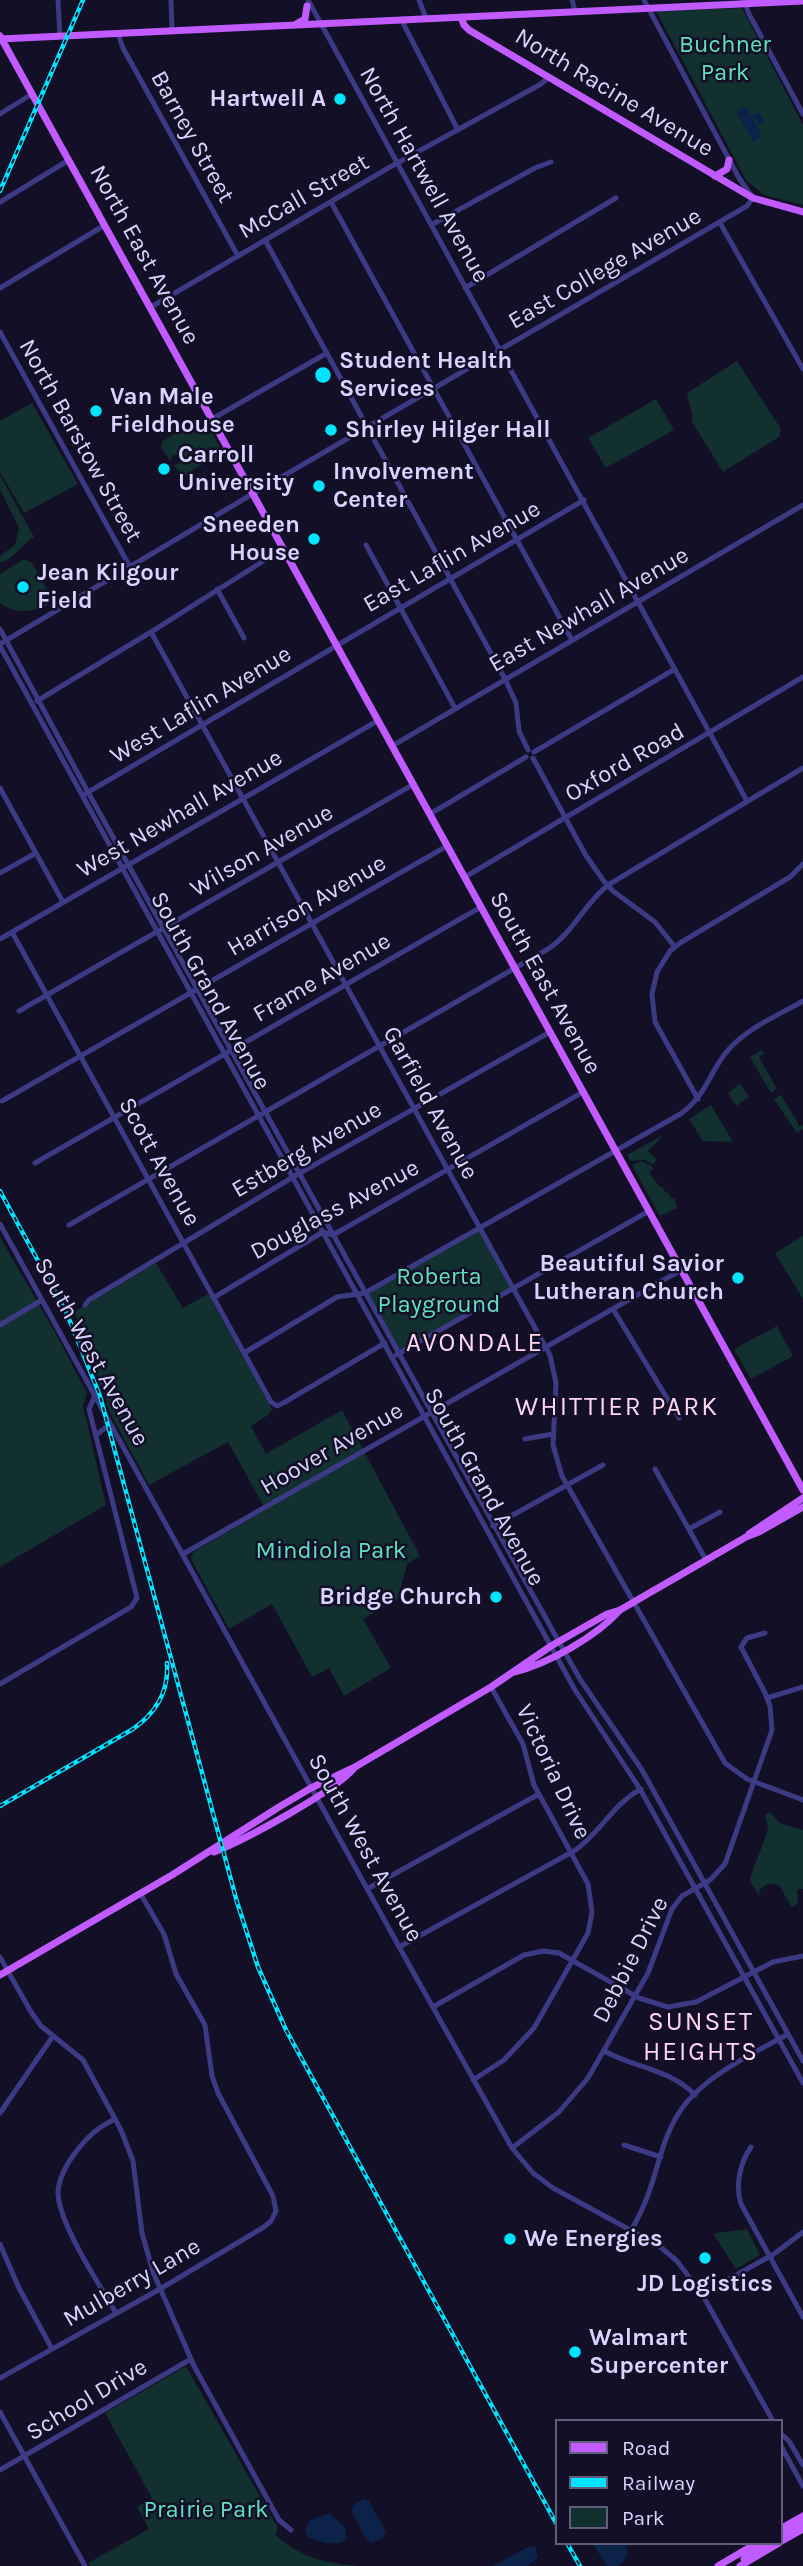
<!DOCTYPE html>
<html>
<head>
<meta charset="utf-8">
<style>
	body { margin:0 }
	#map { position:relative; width:803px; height:2566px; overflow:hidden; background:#130f26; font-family:Karla,sans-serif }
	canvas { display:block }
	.legend { position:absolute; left:555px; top:2419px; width:228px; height:126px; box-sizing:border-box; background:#130f26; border:2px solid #625e7d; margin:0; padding:9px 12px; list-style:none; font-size:21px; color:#d9d4ff }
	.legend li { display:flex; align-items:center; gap:14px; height:35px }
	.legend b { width:35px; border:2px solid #625e7d }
</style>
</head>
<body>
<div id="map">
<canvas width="803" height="2566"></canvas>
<ul class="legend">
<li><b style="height:9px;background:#c25bff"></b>Road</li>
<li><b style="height:9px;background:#00e5ff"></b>Railway</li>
<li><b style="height:19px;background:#12302f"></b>Park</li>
</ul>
</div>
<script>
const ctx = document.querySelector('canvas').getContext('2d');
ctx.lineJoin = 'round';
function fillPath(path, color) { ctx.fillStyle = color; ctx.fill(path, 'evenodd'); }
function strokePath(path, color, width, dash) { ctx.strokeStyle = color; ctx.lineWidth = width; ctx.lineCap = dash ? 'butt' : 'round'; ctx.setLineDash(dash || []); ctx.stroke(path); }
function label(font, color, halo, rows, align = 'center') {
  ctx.font = font + ' Karla,sans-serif'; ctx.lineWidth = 5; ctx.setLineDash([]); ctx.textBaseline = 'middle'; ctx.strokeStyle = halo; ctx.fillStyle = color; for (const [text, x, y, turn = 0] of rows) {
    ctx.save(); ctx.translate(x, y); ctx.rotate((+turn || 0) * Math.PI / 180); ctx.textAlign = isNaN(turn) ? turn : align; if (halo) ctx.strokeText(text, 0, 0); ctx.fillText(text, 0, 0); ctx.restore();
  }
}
fillPath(new Path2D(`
	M742,8L803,125V205L764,195L746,180L656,11Z
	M737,361L781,429L779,437L723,472L692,422V413L687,393Z
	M656,399L674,430L606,468L588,438Z
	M32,403L78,484L24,513L0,472V421Z
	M205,420L226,458L201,465L184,476L174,466L180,462L179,456L173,455L170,461L161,447L162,442L191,422Z
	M0,475L34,537C20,545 16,558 0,563V556L15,545L19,528L0,489Z
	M24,559L32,563L54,601C37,612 16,616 0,603V574Z
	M762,1050L764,1054L759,1057L777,1089L771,1093L750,1057Z
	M740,1083L749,1097L736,1106L728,1093Z
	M781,1095L800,1127L803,1125V1129L797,1133L774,1099Z
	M711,1105L733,1142L703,1141L689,1119Z
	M661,1136L662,1137L648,1151L656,1159L654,1165L645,1160L630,1161L627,1155Z
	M641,1161L652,1166L653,1169L649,1173L660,1187L662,1186L666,1193L668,1192L672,1199L674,1198L677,1208L660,1216L632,1165Z
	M479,1228L513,1288L399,1353L366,1293Z
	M803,1236V1299L775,1253Z
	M0,1237L56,1334L87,1393L83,1406L106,1505L0,1567Z
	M156,1263L183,1308L208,1294L272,1409L268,1415L251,1426L266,1454L342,1410L420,1556L407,1564L398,1599L363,1619L391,1668L344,1696L329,1668L312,1677L272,1604L229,1629L191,1559L193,1552L266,1510L228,1442L149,1485L111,1415L74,1312Z
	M777,1326L793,1356L751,1379L734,1349Z
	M770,1812L780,1823L803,1830V1889H797L798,1903L793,1907L791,1906L779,1885C771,1881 762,1885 759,1892L760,1897L750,1881L751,1875L767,1833L768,1827L765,1815Z
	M747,2229L760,2255L736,2269L714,2235L716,2233Z
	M186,2366L278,2528L275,2534C300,2558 325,2563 359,2566H90L88,2563L149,2529L137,2507L152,2498L105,2413Z`), '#12302f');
fillPath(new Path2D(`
	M746,106L751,116L759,112L765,123L759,126L755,118L753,119L762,137L753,142L736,111Z
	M364,2499L369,2501L386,2532L383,2538L372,2543L366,2539L351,2510L354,2504Z
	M330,2513L345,2528L347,2539C337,2548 319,2542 307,2536L305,2529L311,2520Z
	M592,2543H625C629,2552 627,2560 618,2566H607Z
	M530,2546L536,2548L538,2557L527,2566H492Z`), '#0c2248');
strokePath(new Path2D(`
	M58,0L60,36
	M171,0L172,31
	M308,0L747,801
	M419,0L426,18
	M572,0L575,11
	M744,0L749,14L803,114
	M403,19L404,25L458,130
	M118,34L123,48L238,256
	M0,114L32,94
	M0,202L69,160
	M331,202L572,640
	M720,223L803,369
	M431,225L535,168L551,162
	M265,240L505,679L516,703L519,731L528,750
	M0,288L105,225
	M465,288L616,198
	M151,307L390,167L541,84L549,77
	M0,332L130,567
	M212,419L327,353
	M366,545L455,708
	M217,589L244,638
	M0,629L88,792L559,1642L580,1679L642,1770L803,2061
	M151,632L550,1355L556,1383L553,1445L562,1476L725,1763L747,1779L803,1800
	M0,644L254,493L747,206L753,198L739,178L644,0
	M0,646L575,1690L640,1789L803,2083
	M37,701L151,632L284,548
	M392,746L803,505
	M534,752L675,669
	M533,758L585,854L603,880L613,891L655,922L675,947
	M0,788L63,902
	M85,794L584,500
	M430,814L526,757
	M0,873L36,853
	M465,877L803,677
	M12,932L271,1402L277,1406L285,1402L385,1343
	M0,939L379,720
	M19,1011L414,784
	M698,1099L655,1022L652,994L657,972L670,951L680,943L790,877L803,864
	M2,1101L447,846
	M35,1163L481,907
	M0,1224L412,1970L512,2148L533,2173L553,2188L658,2245L677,2261L702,2294L773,2421
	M69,1225L548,949C574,932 584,904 608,885L803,768
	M213,1298L323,1232L333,1235L583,1092
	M85,1305L89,1300L293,1177L550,1032
	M613,1309L679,1418
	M0,1325L42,1300
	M244,1353L337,1297L365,1293L682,1113C710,1091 709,1070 730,1048C749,1027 779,1015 803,1001
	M396,1355L649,1211
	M96,1435L105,1428H113
	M525,1439L553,1434
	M655,1469L706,1560
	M493,1526L603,1465
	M689,1529L720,1512
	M183,1554L681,1270
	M0,1684L131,1607L137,1598L89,1409L95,1396
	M767,1698L803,1687
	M367,1889L539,1794
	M399,1947L574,1851C600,1833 613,1804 641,1789
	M0,1957L31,2012L41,2026L83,2060L121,2130L133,2161L142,2233L153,2272L194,2366L279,2520L291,2530
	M433,2007L524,1955L543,1951L559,1953L639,1998L668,2007L696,2002L773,1962L803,1956
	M604,2051C635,2068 670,2069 695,2095
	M473,2080L504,2060L534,2028L588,1933L592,1912L588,1884L534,1785L523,1744L491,1687
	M0,2113L53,2036
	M115,2119C97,2128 87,2137 75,2153C66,2165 59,2177 58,2192C58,2223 100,2285 116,2313
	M624,2145L661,2157
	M751,2147C740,2163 735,2185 741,2204L803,2317
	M512,2148L559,2112L588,2078L648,1973L672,1909L682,1896L710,1880L725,1864L772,1730L770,1706L765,1693L741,1647L747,1638L765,1633
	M631,2231C638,2218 645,2205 649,2192C658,2167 663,2139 677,2116C699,2078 751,2055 788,2034
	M0,2244L18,2286L52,2349
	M702,2294L774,2254L803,2232
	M0,2378L160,2289L264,2227L271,2221L276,2211L273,2196L218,2093L212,2076L205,2025L176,1974L164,1934L140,1893
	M0,2412L85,2566
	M780,2433L789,2441L803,2465
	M780,2438L781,2446L803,2486
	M0,2470L191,2359`), '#3d3a85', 5);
strokePath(new Path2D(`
	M461,17L464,25L469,30L753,198L803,212
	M296,24L305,19L307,6
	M0,36L803,1490
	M0,39L803,1
	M715,176L727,169L729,160
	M749,1534L803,1498
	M514,1672C548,1664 597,1636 620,1610
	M214,1852C244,1840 338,1790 355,1767
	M0,1975L172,1875L279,1807L311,1788L355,1767L491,1687L551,1646L607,1614L620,1610L746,1537L759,1532L803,1507
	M780,2529L803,2516
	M780,2536L803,2523
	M780,2542L803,2529
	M744,2559L768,2543
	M718,2566L757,2543
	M740,2566L779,2543`), '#c25bff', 7);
const rail = new Path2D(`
	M0,191L83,0
	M0,1191L67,1314L100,1396L237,1902L258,1967L286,2030L556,2523
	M0,1806L133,1729C156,1713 169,1691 167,1663
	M567,2543L580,2566`);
strokePath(rail, '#00e5ff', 4.5);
strokePath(rail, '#130f26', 2, [5]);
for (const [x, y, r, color] of [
	[340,99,7,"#00e5ff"],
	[323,375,9,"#00e5ff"],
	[96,411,7,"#00e5ff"],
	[331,430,7,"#00e5ff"],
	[164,469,7,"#00e5ff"],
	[319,486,7,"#00e5ff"],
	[314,539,7,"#00e5ff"],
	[23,587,7,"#00e5ff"],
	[738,1278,7,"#00e5ff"],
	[496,1597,7,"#00e5ff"],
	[510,2239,7,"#00e5ff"],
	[705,2258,7,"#00e5ff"],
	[575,2352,7,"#00e5ff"]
]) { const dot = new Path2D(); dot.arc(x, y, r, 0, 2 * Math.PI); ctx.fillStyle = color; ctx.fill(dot); strokePath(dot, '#130f26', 2.5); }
label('24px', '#5fe0c0', '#130f26', [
	["Buchner",725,45],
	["Park",725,73],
	["Roberta",439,1277],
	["Playground",439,1305],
	["Mindiola Park",331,1551],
	["Prairie Park",206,2510]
]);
label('24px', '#d9d4ff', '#130f26', [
	["North Racine Avenue",614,93,31],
	["Barney Street",192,137,61],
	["North Hartwell Avenue",424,175,61],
	["McCall Street",304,197,-30],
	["North East Avenue",144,255,61],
	["East College Avenue",605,269,-30],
	["North Barstow Street",80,441,61],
	["East Laflin Avenue",452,557,-30],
	["East Newhall Avenue",589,610,-30],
	["West Laflin Avenue",201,705,-31],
	["Oxford Road",625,763,-30],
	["West Newhall Avenue",180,814,-30],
	["Wilson Avenue",262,851,-30],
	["Harrison Avenue",307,906,-30],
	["Frame Avenue",322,978,-30],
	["South East Avenue",545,983,61],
	["South Grand Avenue",210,991,61],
	["Garfield Avenue",430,1103,61],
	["Estberg Avenue",307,1150,-30],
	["Scott Avenue",159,1162,61],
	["Douglass Avenue",335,1210,-28],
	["South West Avenue",91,1352,61],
	["Hoover Avenue",332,1449,-30],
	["South Grand Avenue",484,1487,61],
	["Victoria Drive",553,1772,65],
	["South West Avenue",365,1848,61],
	["Debbie Drive",631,1960,-63],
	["Mulberry Lane",132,2283,-30],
	["School Drive",87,2400,-31]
]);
label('bold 24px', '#d9d4ff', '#130f26', [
	["Hartwell A",326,99,"right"],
	["Student Health",339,361],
	["Services",339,389],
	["Van Male",110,397],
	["Fieldhouse",110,425],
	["Shirley Hilger Hall",345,430],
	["Carroll",178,455],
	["University",178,483],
	["Involvement",333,472],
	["Center",333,500],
	["Sneeden",300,525,"right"],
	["House",300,553,"right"],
	["Jean Kilgour",37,573],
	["Field",37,601],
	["Beautiful Savior",724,1264,"right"],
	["Lutheran Church",724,1292,"right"],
	["Bridge Church",482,1597,"right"],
	["We Energies",524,2239],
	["JD Logistics",705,2284,"center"],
	["Walmart",589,2338],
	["Supercenter",589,2366]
], 'left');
ctx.letterSpacing = '2px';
label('26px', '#ffd6f0', '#130f26', [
	["AVONDALE",475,1344],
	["WHITTIER PARK",617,1408],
	["SUNSET",701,2023],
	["HEIGHTS",701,2053]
]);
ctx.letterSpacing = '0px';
</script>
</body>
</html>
